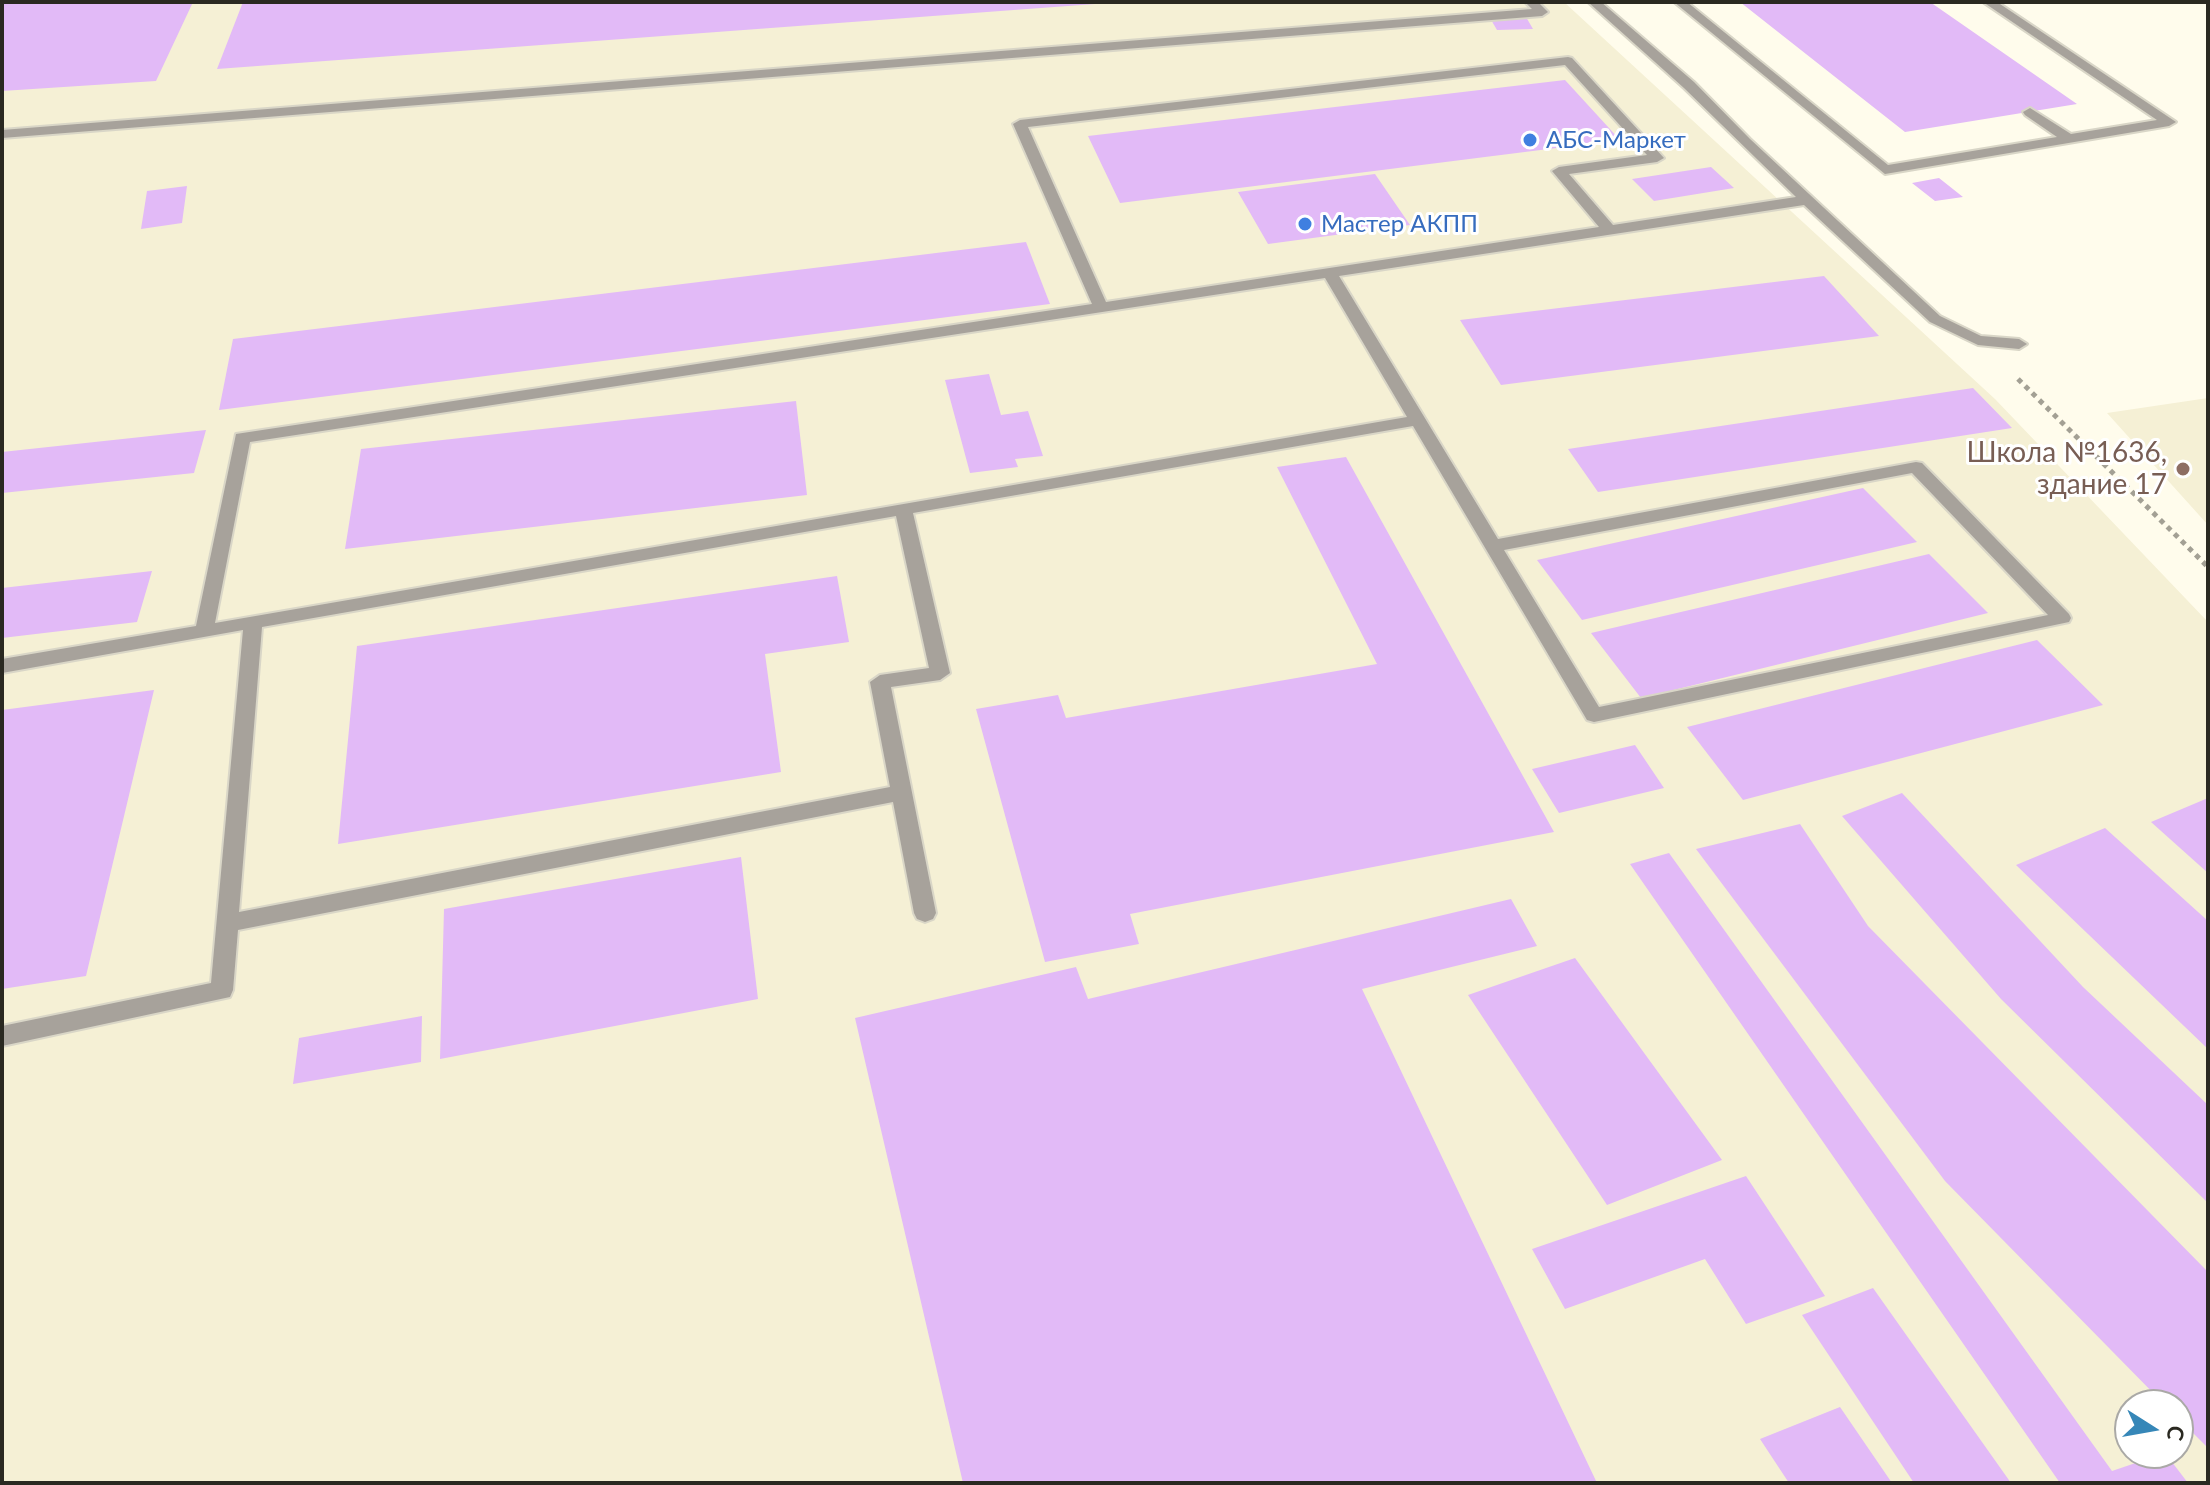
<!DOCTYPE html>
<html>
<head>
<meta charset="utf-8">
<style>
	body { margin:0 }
	#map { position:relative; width:2210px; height:1485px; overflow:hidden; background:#fffcec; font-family:Lato,sans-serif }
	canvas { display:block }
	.frame { position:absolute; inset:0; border:4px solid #2a2921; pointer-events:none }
	.north { position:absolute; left:2114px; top:1389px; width:80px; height:80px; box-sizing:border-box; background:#fff; border:2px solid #aaa9a6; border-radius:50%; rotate:101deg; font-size:22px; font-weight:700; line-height:32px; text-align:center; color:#2a2921 }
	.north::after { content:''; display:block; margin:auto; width:28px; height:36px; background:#3687b8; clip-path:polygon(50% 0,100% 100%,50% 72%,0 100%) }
</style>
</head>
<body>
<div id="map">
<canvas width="2210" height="1485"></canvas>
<div class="frame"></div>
<div class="north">С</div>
</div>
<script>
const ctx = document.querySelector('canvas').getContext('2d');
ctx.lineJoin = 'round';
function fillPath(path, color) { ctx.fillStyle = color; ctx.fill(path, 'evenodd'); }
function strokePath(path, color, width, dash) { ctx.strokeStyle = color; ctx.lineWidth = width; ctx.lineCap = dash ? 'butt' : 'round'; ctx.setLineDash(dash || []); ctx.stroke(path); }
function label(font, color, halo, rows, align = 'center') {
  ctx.font = font + ' Lato,sans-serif'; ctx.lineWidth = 6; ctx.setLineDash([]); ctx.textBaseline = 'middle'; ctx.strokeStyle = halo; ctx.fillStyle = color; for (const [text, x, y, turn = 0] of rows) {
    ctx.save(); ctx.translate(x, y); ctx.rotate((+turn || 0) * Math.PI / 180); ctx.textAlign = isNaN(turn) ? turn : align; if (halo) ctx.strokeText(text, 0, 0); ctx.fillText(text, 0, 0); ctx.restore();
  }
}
fillPath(new Path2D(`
	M2,2H1564L1995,399L2208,622V1483H2ZM2130,1405H2178V1453H2130Z
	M2208,398V525L2107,413Z`), '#f5f0d5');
fillPath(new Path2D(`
	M2,2H193L156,81L2,91Z
	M243,2H1095V4L217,69Z
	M1740,2H1930L2077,104L1905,132Z
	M1526,17L1533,29L1497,30L1490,18Z
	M1565,80L1620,140L1120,203L1088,136Z
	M1711,167L1734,188L1654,201L1632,179Z
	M1375,174L1410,225L1268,244L1238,192Z
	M1939,178L1963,197L1935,201L1912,183Z
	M187,186L182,223L141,229L147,191Z
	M1026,242L1050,304L219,410L233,339Z
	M1824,276L1879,336L1501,385L1460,320Z
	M989,374L1001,415L1028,411L1043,456L1015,459L1018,467L970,473L945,380Z
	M1973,388L2012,428L1598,492L1568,449Z
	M796,401L807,495L345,549L361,449Z
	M206,430L194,473L2,493V452Z
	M1346,457L1554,832L1130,914L1139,944L1045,962L976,709L1058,695L1066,718L1377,664L1277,467Z
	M1863,488L1917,542L1582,620L1537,560Z
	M1929,554L1988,613L1641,698L1591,633Z
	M152,571L137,622L2,638V588Z
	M837,576L849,642L765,654L781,772L338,844L357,646Z
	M2037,640L2103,705L1743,800L1687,727Z
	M154,690L86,976L2,989V710Z
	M1635,745L1664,788L1559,813L1532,769Z
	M1902,793L2083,987L2208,1105V1203L2001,999L1842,816Z
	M2208,798V873L2151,822Z
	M1800,824L1868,926L2208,1272V1448L2178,1418V1405H2165L1945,1181L1696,849Z
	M2105,828L2208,921V1049L2016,865Z
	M1669,853L2112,1471L2165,1453L2188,1483H2060L1630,864Z
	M741,857L758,999L440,1059L444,909Z
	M1511,899L1537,946L1362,989L1597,1483H963L855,1018L1076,967L1088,999Z
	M1575,958L1722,1160L1607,1205L1468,995Z
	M422,1016L421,1062L293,1084L299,1038Z
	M1746,1176L1825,1296L1746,1324L1705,1259L1565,1309L1532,1249Z
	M1873,1288L2011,1483H1914L1802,1315Z
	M1840,1407L1892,1483H1789L1760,1439Z`), '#e2baf7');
const lane = new Path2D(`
	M1525,2H1538L1548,12L1542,16L2,138V130L1532,9Z
	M1588,2H1601L1694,82L1750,139L1940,316L1981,336L2019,339L2027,344L2019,349L1978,345L1930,322L1804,205L1339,276L1498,539L1916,462L1922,463L2069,614L2071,618L2069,622L1594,722L1587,720L1413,426L913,513L950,673L940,680L891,687L936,913L933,919L925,922L917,919L914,913L893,802L238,930L233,990L230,997L2,1046V1026L211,983L243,630L2,673V659L196,626L236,434L1092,304L1013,124L1020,120L1568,57L1572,58L1664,158L1657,162L1569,174L1613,225L1796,197L1684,88ZM1565,65L1647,155L1559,167L1552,171L1599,227L1106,302L1028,127ZM1325,278L1407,417L215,623L250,442ZM1912,473L2048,615L1599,707L1504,550ZM896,516L929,668L880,675L870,682L890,787L239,912L262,627Z
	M1674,2H1687L1888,165L2057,137L2025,115L2023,112L2030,108L2071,134L2157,120L1983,2H1997L2176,122L2169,126L1885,174Z`);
strokePath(lane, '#d9d6c7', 4);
strokePath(new Path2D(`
	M2018,379L2208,567`), '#a3a094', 5, [5, 5]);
fillPath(lane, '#a7a29b');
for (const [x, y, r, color] of [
	[1530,140,8,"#3f7fe0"],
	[1305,224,8,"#3f7fe0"],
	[2183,469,8,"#8d6e63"]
]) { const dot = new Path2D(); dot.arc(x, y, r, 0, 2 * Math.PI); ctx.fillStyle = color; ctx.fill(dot); strokePath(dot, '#fff', 3); }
label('24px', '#366cbe', '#fff', [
	["АБС-Маркет",1546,140],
	["Мастер АКПП",1321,224]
], 'left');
label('28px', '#785e54', '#fff', [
	["Школа №1636,",2167,453],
	["здание 17",2167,485]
], 'right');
</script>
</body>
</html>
